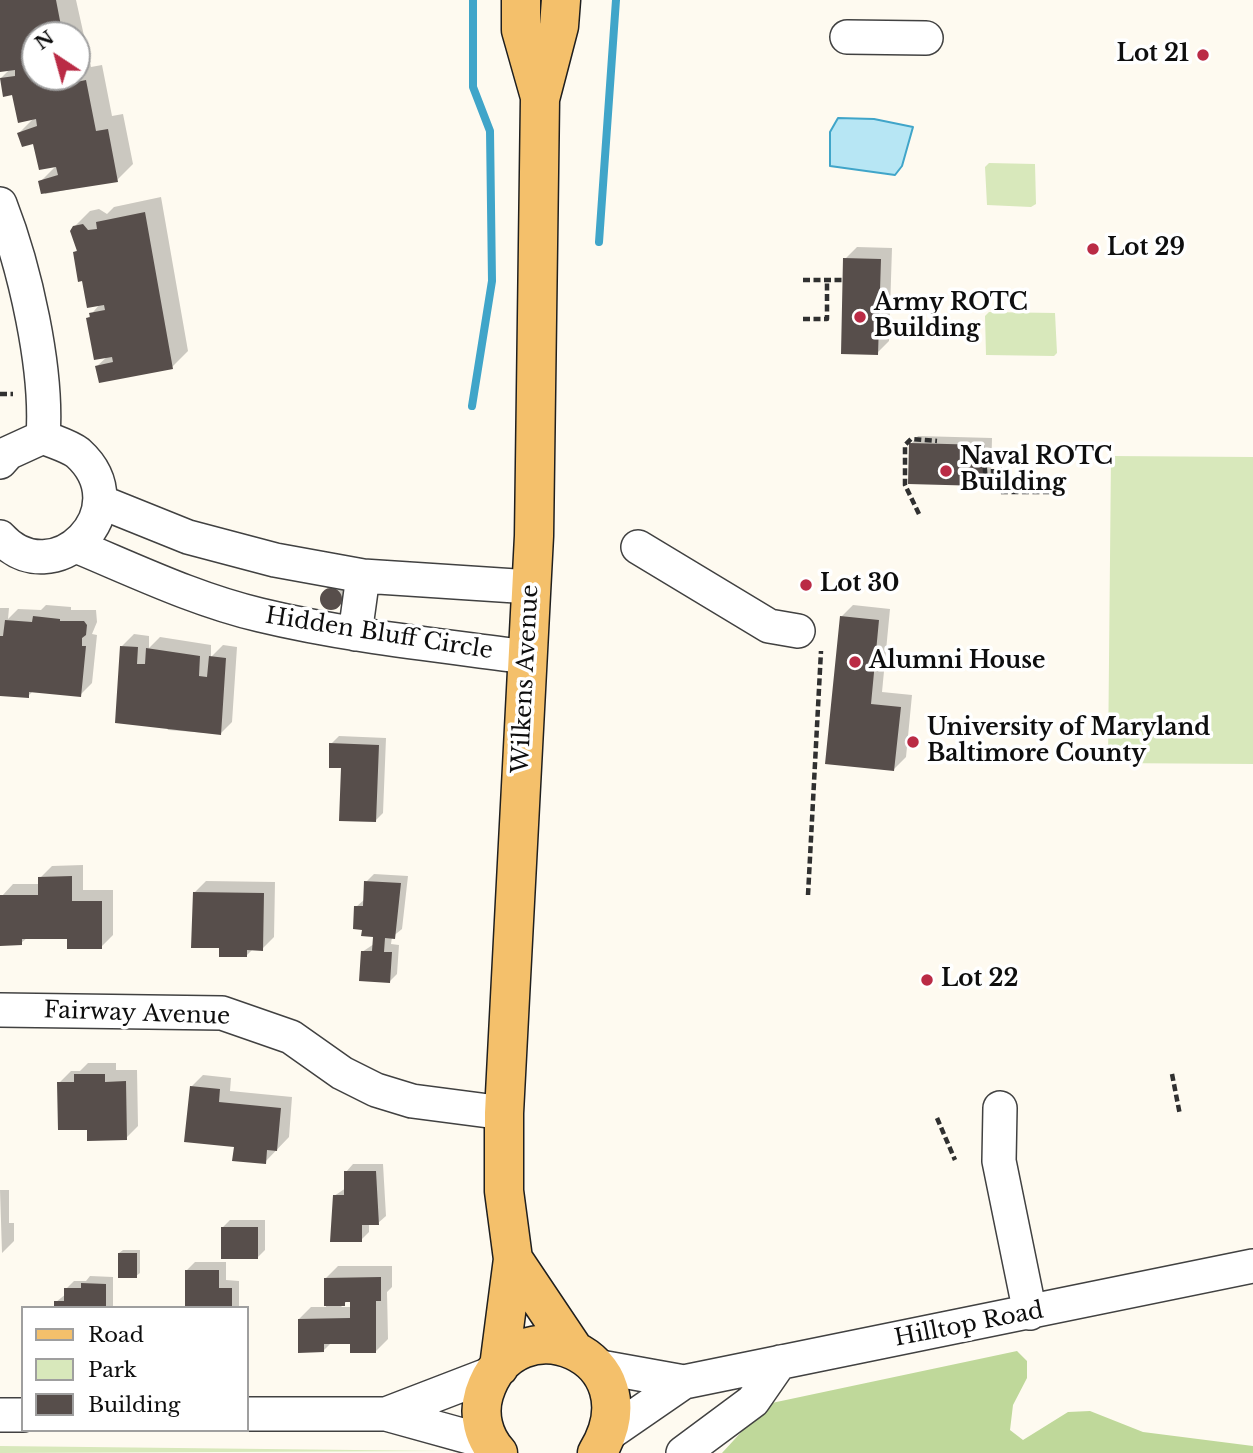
<!DOCTYPE html>
<html>
<head>
<meta charset="utf-8">
<style>
	body { margin:0 }
	#map { position:relative; width:1253px; height:1453px; overflow:hidden; background:#fefaf0; font-family:"Libre Baskerville",serif }
	canvas { display:block }
	.legend { position:absolute; left:21px; top:1306px; width:228px; height:126px; box-sizing:border-box; background:#fff; border:2px solid #9f9f9f; margin:0; padding:9px 12px; list-style:none; font-size:21px; color:#0e0e0e }
	.legend li { display:flex; align-items:center; gap:14px; height:35px }
	.legend b { width:35px; border:2px solid #9f9f9f }
	.north { position:absolute; left:21px; top:21px; width:70px; height:70px; box-sizing:border-box; background:#fff; border:2px solid #9f9f9f; border-radius:50%; rotate:324deg; font-size:19px; font-weight:700; line-height:28px; text-align:center; color:#0e0e0e }
	.north::after { content:''; display:block; margin:auto; width:24px; height:32px; background:#ba2b45; clip-path:polygon(50% 0,100% 100%,50% 72%,0 100%) }
</style>
</head>
<body>
<div id="map">
<canvas width="1253" height="1453"></canvas>
<ul class="legend">
<li><b style="height:9px;background:#f4c06b"></b>Road</li>
<li><b style="height:19px;background:#d8e8bb"></b>Park</li>
<li><b style="height:19px;background:#574e4b"></b>Building</li>
</ul>
<div class="north">N</div>
</div>
<script>
const ctx = document.querySelector('canvas').getContext('2d');
ctx.lineJoin = 'round';
function fillPath(path, color) { ctx.fillStyle = color; ctx.fill(path, 'evenodd'); }
function strokePath(path, color, width, dash) { ctx.strokeStyle = color; ctx.lineWidth = width; ctx.lineCap = dash ? 'butt' : 'round'; ctx.setLineDash(dash || []); ctx.stroke(path); }
function label(font, color, halo, rows, align = 'center') {
  ctx.font = font + ' "Libre Baskerville",serif'; ctx.lineWidth = 7; ctx.setLineDash([]); ctx.textBaseline = 'middle'; ctx.strokeStyle = halo; ctx.fillStyle = color; for (const [text, x, y, turn = 0] of rows) {
    ctx.save(); ctx.translate(x, y); ctx.rotate((+turn || 0) * Math.PI / 180); ctx.textAlign = isNaN(turn) ? turn : align; if (halo) ctx.strokeText(text, 0, 0); ctx.fillText(text, 0, 0); ctx.restore();
  }
}
fillPath(new Path2D(`
	M989,163L1035,164L1036,204L1031,207L987,205L985,167Z
	M989,312L1055,313L1057,353L1054,356L986,355L985,316Z
	M1111,456L1253,457V764L1108,763Z
	M0,1446L444,1451L0,1453Z`), '#d8e8bb');
fillPath(new Path2D(`
	M1017,1351L1027,1361V1378L1013,1405L1010,1430L1023,1440L1068,1412L1090,1411L1143,1432L1253,1446V1453H722L767,1404Z`), '#bfd89a');
const water = new Path2D(`
	M838,118L874,119L913,127L902,166L895,175L830,166V132Z`);
fillPath(water, '#b7e6f4');
strokePath(water, '#40a5c9', 2);
fillPath(new Path2D(`
	M0,0H76L91,67L102,65L112,116L123,114L133,164L117,180L45,194L40,182L57,165L35,142L19,133L35,117L0,79L10,69L0,70ZM35,35H77V77H35Z
	M161,197L188,351L172,367L97,366L108,356L88,318L100,304L84,279L74,253L78,249L74,227L90,211L99,209L107,214L114,207Z
	M857,247L892,248L889,341L877,353L845,259Z
	M918,436L992,438L991,476L983,484L911,444Z
	M343,572L352,593L336,609L323,607L327,588Z
	M46,605L71,607V610H96L97,622L92,634L97,635L92,683L80,695L33,691L28,696L0,694V608H9L8,619L18,609L41,610Z
	M853,605L890,609L882,692L912,695L906,757L894,769L827,763L841,617Z
	M134,634L149,636V648L160,637L211,645V657L223,645L237,647L232,722L220,734L168,730L122,646Z
	M339,736L386,738L383,813L375,821L331,744Z
	M83,865V890H113V935L101,947L69,937L27,938L21,943L2,896L13,884H40V878L52,866Z
	M374,874L408,876L402,929L392,937L391,944L399,945L397,974L390,981L362,952L374,944V935L364,928L356,907L365,899L366,882Z
	M206,881L275,882L274,937L262,949H253L246,956L221,947L194,893Z
	M88,1063H116V1070H137L138,1126L126,1138L89,1128L59,1083L71,1071H80Z
	M203,1075L231,1078L230,1091L292,1097L289,1137L265,1162L236,1145L191,1087Z
	M353,1164H383L386,1216L378,1223H369V1232L361,1240L334,1196L346,1188V1172Z
	M0,1190H9V1223H14V1241L2,1253Z
	M230,1220H265V1250L257,1258L223,1227Z
	M123,1250H140V1273L136,1276L119,1253Z
	M195,1262H226V1280L239,1281V1308H187V1270Z
	M338,1266H392V1287L387,1292L388,1339L376,1351L351,1342H332L323,1351L299,1319L311,1307H326V1278ZM348,1300H352V1307H341Z
	M90,1276L113,1277V1308H56V1302L66,1294V1289L74,1281H86Z`), '#0003');
strokePath(new Path2D(`
	M599,242L616,0
	M472,406L492,281L490,131L473,87V0`), '#40a5c9', 8);
fillPath(new Path2D(`
	M0,0H56L62,31L66,30L67,35H35V77H75L76,82L86,80L96,131L108,129L118,182L41,194L38,181L58,175L56,167L39,170L33,144L22,147L17,133L37,126L36,119L18,123L12,95L3,97L0,78L15,76V70L0,72Z
	M145,212L173,369L99,383L95,366L113,362L112,357L94,360L86,318L90,317L89,313L105,310L104,305L87,308L82,281L78,282L73,252L77,251L70,231L73,226L83,224L88,230L97,229L96,222Z
	M843,258L881,259L878,355L841,354Z
	M909,443L985,445L983,486L908,484Z
	M320 599a11 11 0 1 1 22 0a11 11 0 1 1-22 0Z
	M33,616L60,619V621H84L87,625L86,635L82,638V646H86L81,697L29,692V698L0,696V636H3L5,620L32,622Z
	M840,616L879,620L871,704L901,707L894,771L825,764Z
	M120,646L138,647L137,664H145L146,648L200,656L199,676L207,677L209,656L226,658L221,735L115,723Z
	M329,743L379,745L376,822L339,821L341,768H329Z
	M72,876V901H102V949H67V939H22V945L0,946V895H38V877Z
	M364,881L401,883L395,939L385,938L384,952H392L390,983L359,981L361,951H372L373,937L361,936L362,930L353,929L354,906H363Z
	M193,892L264,893L263,951L247,950V957H219V948H191Z
	M74,1074H105V1082L126,1081L127,1140L87,1141V1130H58L57,1082H74Z
	M190,1086L220,1089L219,1102L281,1108L277,1151L267,1150L266,1164L232,1161L234,1147L184,1142Z
	M344,1171H376L379,1225H362V1242H330L333,1195H344Z
	M221,1227H258V1259H221Z
	M118,1253H137V1278H118Z
	M185,1270H219V1288H232V1308H185Z
	M381,1277V1301H376V1353H350V1344H324V1352L298,1353V1319L350,1318V1302H345V1306H324V1278Z
	M81,1283L106,1284V1308H54V1301H64V1288H81Z`), '#574e4b');
const minor = new Path2D(`
	M847,37L926,38
	M0,204C25,268 48,369 43,437
	M0,462L8,453L43,437C54,442 69,446 78,453C141,510 53,596 0,537
	M101,502L188,537L275,560L363,576L531,587
	M76,546C136,571 196,600 260,615C347,636 438,645 527,657
	M638,547L769,626L798,631
	M355,634L363,576
	M0,1010L222,1013L291,1037L342,1073L376,1090L412,1101L504,1113
	M1000,1108L999,1161L1030,1313
	M595,1366L684,1382L1253,1266
	M247,1414H386L487,1442
	M386,1414L490,1374
	M0,1415H23
	M610,1433L684,1382
	M683,1453L753,1401L780,1362`);
const major = new Path2D(`
	M521,0V30L540,97
	M513,1259L574,1350
	M499,1367L513,1259L504,1191V1113L534,536L540,99L559,26L561,0
	M498,1453C483,1437 478,1414 484,1394C515,1297 656,1356 597,1453`);
strokePath(minor, '#414141', 36);
strokePath(major, '#1f1f1f', 41);
strokePath(new Path2D(`
	M803,280H842
	M803,319H827V281
	M0,394H13
	M984,457L986,484H993V457H1000L999,492H1050
	M919,514L905,485V445L911,439L937,441
	M808,895L821,651
	M1172,1074L1180,1115
	M937,1118L955,1160`), '#303030', 4.5, [7, 3.5]);
strokePath(minor, '#fff', 33);
strokePath(major, '#f4c06b', 38);
for (const [x, y, r, color] of [
	[1203,55,7,"#ba2b45"],
	[1093,249,7,"#ba2b45"],
	[860,317,7,"#ba2b45"],
	[946,471,7,"#ba2b45"],
	[806,585,7,"#ba2b45"],
	[855,662,7,"#ba2b45"],
	[913,742,7,"#ba2b45"],
	[927,980,7,"#ba2b45"]
]) { const dot = new Path2D(); dot.arc(x, y, r, 0, 2 * Math.PI); ctx.fillStyle = color; ctx.fill(dot); strokePath(dot, '#fff', 2.5); }
label('bold 23px', '#0e0e0e', '#fff', [
	["Lot 21",1189,55,"right"],
	["Lot 29",1107,249],
	["Army ROTC",874,304],
	["Building",874,330],
	["Naval ROTC",960,458],
	["Building",960,484],
	["Lot 30",820,585],
	["Alumni House",869,662],
	["University of Maryland",927,729],
	["Baltimore County",927,755],
	["Lot 22",941,980]
], 'left');
label('23px', '#0e0e0e', '#fff', [
	["Hidden Bluff Circle",379,634,9],
	["Wilkens Avenue",526,679,-87],
	["Fairway Avenue",137,1014,2],
	["Hilltop Road",969,1325,-11]
]);
</script>
</body>
</html>
